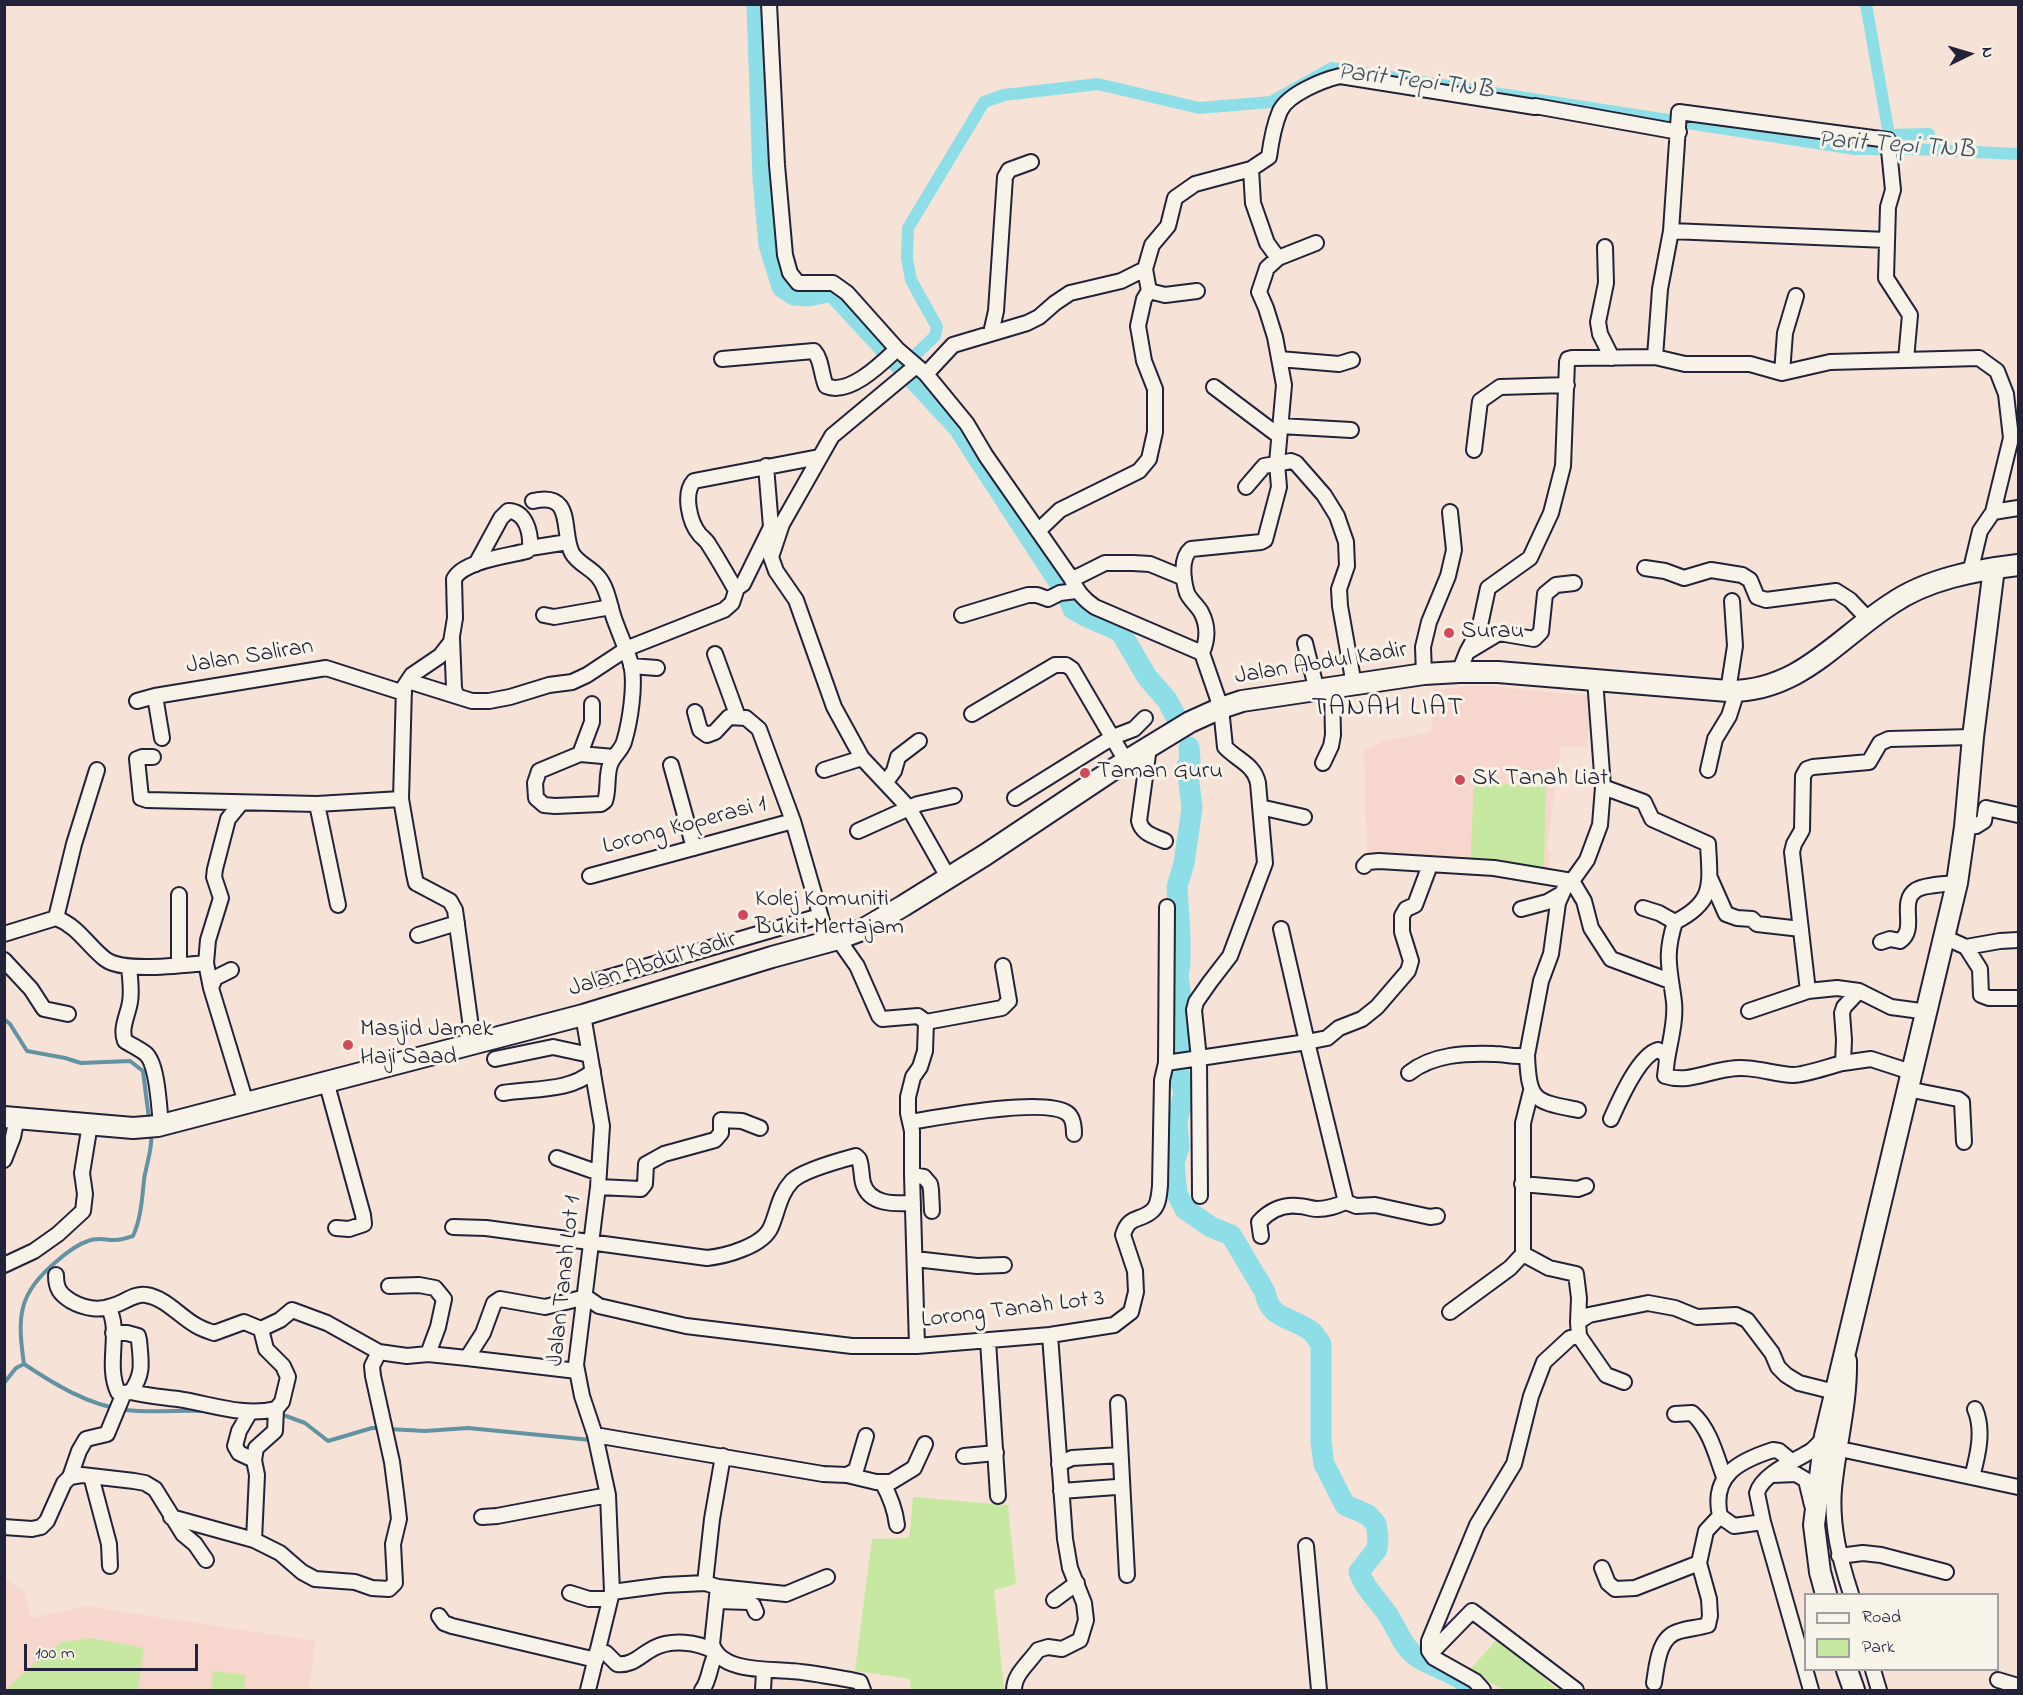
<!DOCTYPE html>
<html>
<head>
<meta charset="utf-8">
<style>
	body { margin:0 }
	#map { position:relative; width:2023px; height:1695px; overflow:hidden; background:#f7e2d8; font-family:"Indie Flower",sans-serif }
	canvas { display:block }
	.frame { position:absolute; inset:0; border:6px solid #22223b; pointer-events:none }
	.legend { position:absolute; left:1804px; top:1593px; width:195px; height:78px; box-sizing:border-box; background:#f7f3e8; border:2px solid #a29fa3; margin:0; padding:8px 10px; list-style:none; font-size:18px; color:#22223b }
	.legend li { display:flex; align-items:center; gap:12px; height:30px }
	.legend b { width:30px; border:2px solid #a29fa3 }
	.north { position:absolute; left:1939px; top:24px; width:60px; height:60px; -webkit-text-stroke:4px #f7f3e8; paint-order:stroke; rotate:85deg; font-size:16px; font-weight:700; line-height:24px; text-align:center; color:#22223b }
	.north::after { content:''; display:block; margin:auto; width:21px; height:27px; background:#22223b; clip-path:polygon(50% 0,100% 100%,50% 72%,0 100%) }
	.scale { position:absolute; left:24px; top:1644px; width:174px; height:27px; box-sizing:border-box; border:3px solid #22223b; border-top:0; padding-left:8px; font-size:18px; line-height:21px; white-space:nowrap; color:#22223b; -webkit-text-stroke:4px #f7f3e8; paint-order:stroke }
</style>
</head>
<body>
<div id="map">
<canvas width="2023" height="1695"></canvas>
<div class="frame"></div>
<ul class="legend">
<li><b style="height:8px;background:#f7f3e8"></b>Road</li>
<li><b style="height:16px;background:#c6e8a1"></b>Park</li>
</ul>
<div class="north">N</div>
<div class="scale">100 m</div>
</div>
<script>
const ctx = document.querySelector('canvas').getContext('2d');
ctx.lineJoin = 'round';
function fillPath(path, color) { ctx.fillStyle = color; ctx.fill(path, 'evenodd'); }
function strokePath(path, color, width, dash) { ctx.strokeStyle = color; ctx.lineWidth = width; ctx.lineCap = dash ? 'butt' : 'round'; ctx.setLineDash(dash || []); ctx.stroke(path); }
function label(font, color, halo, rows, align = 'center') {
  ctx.font = font + ' "Indie Flower",sans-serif'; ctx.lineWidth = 6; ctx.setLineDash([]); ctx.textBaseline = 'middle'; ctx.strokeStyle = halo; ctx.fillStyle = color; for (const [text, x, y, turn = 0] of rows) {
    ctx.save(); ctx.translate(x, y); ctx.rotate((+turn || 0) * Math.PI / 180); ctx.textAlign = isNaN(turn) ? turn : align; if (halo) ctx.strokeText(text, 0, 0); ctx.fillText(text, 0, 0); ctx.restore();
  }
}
fillPath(new Path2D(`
	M1479,685L1591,696L1587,747L1561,746L1547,849L1552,853L1547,873L1406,861L1367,855L1364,751L1384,741L1431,732L1434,690Z
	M4,1578L23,1591L32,1618L86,1606L315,1641L309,1690H5Z`), '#f7d7cd');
fillPath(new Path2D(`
	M1474,783L1546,786L1544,870L1470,868Z
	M913,1497L1008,1505L1016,1584L994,1590L1004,1690H911L910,1679L855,1671L872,1539L909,1538Z
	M90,1638L144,1648L138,1690H5L47,1652L60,1643Z
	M1498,1638L1558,1690H1505L1468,1672Z
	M213,1671L246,1675L244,1690H211Z`), '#c6e8a1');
strokePath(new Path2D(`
	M4,1019L10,1024L27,1051L65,1058L81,1063L130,1061L143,1071L149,1119
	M24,1364C17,1316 18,1293 57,1261C66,1253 76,1245 88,1241C97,1237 105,1240 115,1240C121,1240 127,1238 133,1236C141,1218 142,1200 144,1180C146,1164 153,1149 151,1133
	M4,1383L16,1368L24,1364C54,1384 88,1405 125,1410C151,1413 179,1410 205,1411
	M286,1416L305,1423L328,1441L372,1428H381
	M388,1429L425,1431L468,1428L591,1440
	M4,1444V1448`), '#6293a2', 4);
strokePath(new Path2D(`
	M1866,4L1889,135L1929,134
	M903,367L935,336L937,327L911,280L907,258L908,228L984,102L1004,95L1098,84L1199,108L1271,102L1332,68L1855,149H1910L2018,154`), '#8ddee7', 12);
strokePath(new Path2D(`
	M757,4L763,179L769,245L782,287L794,295L809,296L832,291L958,427L1066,593L1073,609L1085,616L1120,631L1147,677L1167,700L1175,715
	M1189,747L1190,760L1187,766L1192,808L1184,863L1177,887L1180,935V964L1178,976L1184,1017L1181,1053L1178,1070L1184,1093L1177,1121L1179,1147L1174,1163L1177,1194L1185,1209L1211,1227L1231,1235L1265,1292C1269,1320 1294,1317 1312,1332C1315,1335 1318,1340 1321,1344V1442L1324,1464L1345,1505L1368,1515L1376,1524L1378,1537L1377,1549L1359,1572C1365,1589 1378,1600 1388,1615C1397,1628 1403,1648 1417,1657C1432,1667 1463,1675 1473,1690`), '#8ddee7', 21);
const street = new Path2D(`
	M769,4L777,165L785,255L790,273L798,283H833L847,293L897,349L926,374L967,424L986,456L1071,578C1077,591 1083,599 1095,607L1202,653L1221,708L1225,747C1237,760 1254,764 1258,783L1265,863L1230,956L1210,982L1196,1002L1194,1010L1199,1059L1200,1196
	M1535,106L1679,132
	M1251,169L1253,203L1267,243L1278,258
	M1671,231L1887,240
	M1605,247L1606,283L1598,322L1600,334L1612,358
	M1145,269L1149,291L1165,295L1197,291
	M991,333L996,311L1005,177L1009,170L1031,162
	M1655,357L1660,289L1671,231L1679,112L1888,140L1893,190L1888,207L1886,278L1910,315L1906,359
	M722,359L814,351C822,360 821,375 826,386C849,396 881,364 897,349
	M1279,359L1339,364L1352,360
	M916,366L832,436L782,524L771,557L776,571L796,600L834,707L862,758L909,808L948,877
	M1782,373L1785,333L1796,296
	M926,374L953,345L1027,323L1039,317L1055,303L1070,293L1121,281L1145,269L1152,245L1168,226L1175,198L1195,184L1251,169L1269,157C1271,142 1274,125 1280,111C1288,94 1323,80 1340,76L1535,107
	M1214,387L1279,436
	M1280,426L1351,430
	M1474,450L1480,401L1500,387L1567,385
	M766,466L771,527L779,528
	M1246,487L1264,466L1291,461L1296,463L1324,495L1337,516L1346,542L1347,566L1339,589L1340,606L1354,685
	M533,501C575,491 561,532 572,553C578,564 592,568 599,578C608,589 610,608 615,621C620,635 627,650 631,664C636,684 630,722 624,742C621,751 613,756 610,765C606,777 609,790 605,801L601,804L555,806L544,805L536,798L535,783L539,771L580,754L614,757
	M1993,512L2018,508
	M771,527L743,584L737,588L734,587C726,573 718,559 709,545C707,541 703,538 700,535C689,522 683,493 694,481L819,457
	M1038,531L1060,510L1139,471L1149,459L1155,432V389L1144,361L1138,326L1144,299L1149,291
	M476,564L501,518L508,511C526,511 531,533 530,548
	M1645,568L1665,571L1684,578L1711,570L1742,575L1750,580L1757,597L1766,600L1836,591L1850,600L1869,620
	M1071,578L1079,576L1105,563H1133L1150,564L1184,578
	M544,615L554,617L611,607
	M962,615L1028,595H1037L1048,599L1060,593L1076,591
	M452,638L454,688L456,695
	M1305,643L1317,691
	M1469,651L1499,633L1534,639L1541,632L1545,594L1556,585L1574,583
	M1202,653C1208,639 1208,625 1201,612C1197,605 1190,600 1187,593C1183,580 1180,558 1191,549L1261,542L1265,540L1279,487L1277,463L1284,385L1275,337L1266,308L1259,292L1267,268L1278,258L1316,243
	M715,654L738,717
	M631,666L657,668
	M1459,672L1467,652L1479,630L1488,588L1530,558L1551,513L1563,466L1567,362L1568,359L1572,358L1655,357L1685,364H1750L1782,373L1830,362L1979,358L1997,371L2006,394L2011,438L1993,512L1980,531L1970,573
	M1424,674L1423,647L1429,622L1448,576L1454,550L1450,512
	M1595,679L1603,787L1600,825L1587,860L1572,881L1584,901L1591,928L1611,959L1670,981
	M408,681L472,701H489L510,697L549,685L572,682L587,675L628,648L724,610L732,603L737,588
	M1728,691L1735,646L1732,601
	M155,696L162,738
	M137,701L155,696L326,668L404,693
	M695,712L700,730L707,735L715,732L729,717L746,718L759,729L793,821L828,942
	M972,714L1055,665H1066L1072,669L1126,761
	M1149,747L1139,821C1142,834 1154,836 1165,841
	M580,754L592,722V704
	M153,757H142L137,759L141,798L147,800L317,804L401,799
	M1323,763L1331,746L1333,735L1332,689
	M671,765L694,848
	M824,770L862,758
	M1708,770L1715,739L1729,716L1737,691
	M886,782L894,771L898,757L919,741
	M1603,787L1644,802L1652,819L1708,844C1710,884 1715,902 1675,922C1664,957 1670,969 1674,1002C1676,1021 1670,1041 1667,1060
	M1015,798L1113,737L1134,729L1145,718
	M241,803L228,819L215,869L214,877L221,898L208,940L206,963L211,988L246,1103
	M317,804L338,905
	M1260,807L1304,817
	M1965,827L1976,826L1984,821L1986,808L2018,815
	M858,831L918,804L954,796
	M1364,866L1368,862L1379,861L1494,868L1572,881L1565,887L1558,903L1551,954L1541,981L1527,1055C1517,1058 1506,1054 1495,1054C1465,1053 1433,1054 1409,1073
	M590,876L793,821
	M1710,878L1726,914L1737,918L1752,919L1757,924L1801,929
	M179,895V965
	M1643,908L1659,913L1675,922
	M1521,909L1547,902L1561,894
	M56,918L74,844L97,770
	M1281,929L1307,1042L1327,1038L1339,1028L1362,1019L1377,1007L1408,971L1411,961L1402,932V916L1406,909L1415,905L1430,865
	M4,934L56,918C78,926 88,946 105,959C123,973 182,965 206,963
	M418,935L457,923
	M1944,937L1966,947L2000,941L2018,940
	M838,939L857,966L879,1016L882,1019L918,1016L926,1022L925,1051L920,1067L913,1077L908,1097V1113L912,1131V1175L917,1346
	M1881,942L1890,939L1900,941C1918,929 1898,902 1916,890C1923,885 1947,884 1957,883
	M1966,947L1980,969L1981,995L1989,998H2018
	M4,960L31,989L44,1009L68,1014
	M129,967C130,978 132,991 130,1002C128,1015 120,1028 125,1041C131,1045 140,1049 146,1054C158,1065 159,1109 161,1125
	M596,981L820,916
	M211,988L215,978L231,970
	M1808,991L1792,852L1794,844L1802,830L1803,776L1807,769L1813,767L1869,762L1880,743L1889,739L1973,737
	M1749,1011L1808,991L1837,988L1859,991L1891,1007L1928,1012
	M583,1015L602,1126L598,1187L576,1365L582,1396L595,1435L608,1495L612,1592L588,1690
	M926,1022L1002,1008L1009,1001L1003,966
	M473,1042L455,910L450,901L416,883L414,874L401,799L404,687L412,675L440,656L451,642L455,618L454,579C463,561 508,556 527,551L530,548L568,542
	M1527,1055C1529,1102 1534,1101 1578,1110
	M495,1059L553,1047L590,1055
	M1166,1063L1307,1042L1346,1202L1356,1206L1375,1205L1430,1217L1437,1216
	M1843,1063L1871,1059L1911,1072
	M326,1081L363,1215L364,1224L349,1229L336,1228
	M1907,1089L1958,1099L1962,1102L1964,1142
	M503,1093C533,1088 570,1092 593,1071
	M1611,1119C1619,1101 1639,1055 1658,1050L1665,1054L1667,1060L1665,1076C1688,1083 1706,1072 1729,1069C1751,1065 1772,1074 1793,1075C1805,1075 1830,1066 1843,1063L1844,1040L1842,1013L1844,1007L1859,991
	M910,1122C940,1117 1044,1097 1067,1113C1073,1117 1074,1126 1074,1134
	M557,1158L599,1173
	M4,1160L13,1137L17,1117
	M912,1175L924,1177L930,1184L931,1190L932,1211
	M1522,1184L1578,1189L1586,1186
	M598,1187L641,1189L645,1184L646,1164L664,1154L715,1140L721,1133V1120L742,1121L760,1128
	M453,1227L486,1228L707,1258C726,1256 763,1246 771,1227C778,1211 779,1195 792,1181C802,1171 841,1160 856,1156L859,1159C862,1167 861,1175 863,1183C869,1205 895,1204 913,1203
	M1261,1236L1259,1222C1269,1211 1283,1204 1298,1206C1305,1206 1311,1209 1317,1209C1328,1209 1336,1206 1346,1202
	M1523,1254L1549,1268L1576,1274L1579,1298L1578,1322
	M915,1259L977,1266L1004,1265
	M4,1265L34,1251L58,1234L83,1211L85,1194L82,1173L90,1124
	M56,1275C56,1289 60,1294 71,1301C85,1309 101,1311 115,1305C125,1302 135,1293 146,1295C166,1298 180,1317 197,1326C202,1329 208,1331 214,1333L244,1322L261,1329L266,1349L283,1366L288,1377L282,1402L276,1409L275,1431L256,1448L254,1460L257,1475L254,1540L280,1553L302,1572L315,1579L355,1582L372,1588L389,1589L395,1583L393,1544L399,1519L396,1493L392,1462L373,1376L372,1366L379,1352
	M389,1286L419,1285L435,1288L444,1299L438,1327L428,1354
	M108,1307C122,1331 105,1364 118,1392L124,1393L131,1392C144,1373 141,1363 139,1340L138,1336L127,1333H113
	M1450,1312L1510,1268L1523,1254V1123L1531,1091
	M261,1329L280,1320L292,1310L327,1323L379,1352L407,1356L428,1354L467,1358L483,1333L494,1303L500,1299L545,1307L586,1297L599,1306L686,1326L852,1346H917L1050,1335L1114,1325L1131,1312L1136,1292L1135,1271L1123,1235C1129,1214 1141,1222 1153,1210C1159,1204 1159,1194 1160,1186L1162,1080L1166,1063L1167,907
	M1579,1336L1578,1322L1589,1315L1648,1303L1675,1308L1697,1317L1736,1315L1747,1320L1772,1353L1778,1367L1786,1375L1799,1383L1835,1392
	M988,1341L998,1496
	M467,1358L577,1371
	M1849,1360C1850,1404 1838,1446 1834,1489C1831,1526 1840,1560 1851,1594
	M131,1392C147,1396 162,1397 178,1399C211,1404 243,1417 276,1409
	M1118,1403L1127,1575
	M250,1412L239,1431L235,1446L239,1453L254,1460
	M1675,1414L1692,1413C1710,1429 1716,1455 1724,1477
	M595,1435L823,1474L847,1475L876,1482H891L914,1468L925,1444
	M1840,1449L2018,1487
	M964,1456L996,1453
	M1059,1464L1072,1458L1120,1455
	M847,1475L856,1470L866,1436
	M1772,1475L1796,1474L1806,1480L1812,1505
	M91,1476L109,1544L110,1566
	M70,1477L82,1475L134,1481L145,1483L155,1489L183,1534L195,1544L206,1560
	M1972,1477C1978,1455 1984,1430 1975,1409
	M882,1482C890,1496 895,1508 897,1525
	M1061,1491L1116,1487L1121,1485
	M171,1517L254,1540
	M482,1517L497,1516L608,1495
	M1763,1522L1734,1526L1720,1516C1711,1475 1739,1461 1773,1450L1779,1451L1791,1461
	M4,1527L32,1529L41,1527L47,1521L64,1483L70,1477L79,1451L86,1439L107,1434L124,1393
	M1306,1546L1319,1690
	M1839,1556L1863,1553L1881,1555L1946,1572
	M1602,1568L1608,1583L1615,1589L1635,1588L1699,1563
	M705,1583L712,1519L723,1456
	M718,1587L712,1644C720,1672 766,1669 790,1671C810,1672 831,1677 851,1680L860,1682L863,1690
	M612,1592L665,1585L705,1583L718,1587L786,1594L827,1577
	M570,1593L589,1599H610
	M1054,1600L1077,1583
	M717,1601L749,1602L753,1605L756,1612
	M439,1616L444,1623L452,1626L596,1660
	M597,1652L606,1653L617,1664C633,1666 640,1655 654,1648C672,1639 697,1642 714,1651
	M1431,1653L1472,1611L1576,1690
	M1873,1670L1879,1690
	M1998,1680L2018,1686
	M1654,1683C1657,1665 1658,1636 1680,1631C1690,1628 1698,1628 1708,1625L1710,1616L1709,1599L1699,1563L1706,1531L1720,1516
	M702,1690C710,1680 709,1666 716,1654
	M763,1690L764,1671
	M1014,1690C1014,1674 1029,1663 1038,1650L1048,1647L1062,1649L1080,1640L1086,1620L1084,1603L1070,1568L1065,1539L1050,1335
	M1483,1690L1475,1681L1434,1658L1429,1651V1641L1477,1525L1514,1464L1531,1396L1544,1362L1570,1338L1579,1336L1606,1375L1624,1382
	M1811,1690L1763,1522L1757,1493C1762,1474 1795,1461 1811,1451C1816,1447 1820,1442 1825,1437`);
const secondary = new Path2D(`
	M4,1117L133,1128L158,1126L583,1015L772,957L838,939L862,930L903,906L985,855L1126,761L1190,722L1221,708L1242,701L1424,674L1459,672H1498L1728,691C1799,692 1837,639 1891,604C1927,579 1976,570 2018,565
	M1826,1594L1820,1572L1814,1525L1825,1436L1957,883L1965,827L1973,737L1994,568
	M1847,1670L1854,1690`);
strokePath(street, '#22223b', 18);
strokePath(secondary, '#22223b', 24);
strokePath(street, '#f7f3e8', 14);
strokePath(secondary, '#f7f3e8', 20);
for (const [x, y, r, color] of [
	[1449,633,6,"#d1495b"],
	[1085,773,6,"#d1495b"],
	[1460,780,6,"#d1495b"],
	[743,915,6,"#d1495b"],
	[348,1045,6,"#d1495b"]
]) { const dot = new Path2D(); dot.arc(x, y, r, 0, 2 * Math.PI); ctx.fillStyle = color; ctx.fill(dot); strokePath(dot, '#f7f3e8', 2); }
label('24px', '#22223b', '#f7f3e8', [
	["Surau",1461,633],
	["Taman Guru",1097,773],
	["SK Tanah Liat",1472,780],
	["Kolej Komuniti",755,901],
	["Bukit Mertajam",755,929],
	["Masjid Jamek",360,1031],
	["Haji Saad",360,1059]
], 'left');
label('24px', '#22223b', '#f7f3e8', [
	["Jalan Saliran",250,658,-9],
	["Jalan Abdul Kadir",1321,665,-9],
	["Lorong Koperasi 1",685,827,-15],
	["Jalan Abdul Kadir",653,966,-17],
	["Jalan Tanah Lot 1",566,1281,-84],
	["Lorong Tanah Lot 3",1013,1311,-7]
]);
label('italic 26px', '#3d5166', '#f7f3e8', [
	["Parit Tepi TNB",1415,83,7],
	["Parit Tepi TNB",1896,147,4]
]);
ctx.letterSpacing = '1.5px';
label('27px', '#22223b', '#f7f3e8', [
	["TANAH LIAT",1388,710]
]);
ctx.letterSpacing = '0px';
</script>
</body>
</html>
